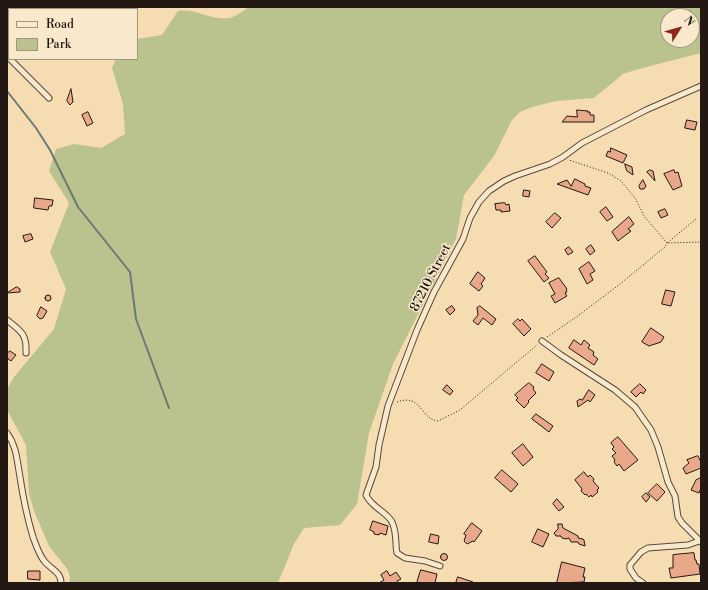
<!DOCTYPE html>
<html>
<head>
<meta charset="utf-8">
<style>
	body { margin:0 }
	#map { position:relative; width:708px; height:590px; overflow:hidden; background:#f5ddb1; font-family:"Libre Bodoni",serif }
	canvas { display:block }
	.frame { position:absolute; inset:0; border:8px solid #231813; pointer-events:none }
	.legend { position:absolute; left:8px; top:8px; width:130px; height:52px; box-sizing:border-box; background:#f8e9cc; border:1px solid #a39582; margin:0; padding:5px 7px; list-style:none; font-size:12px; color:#231813 }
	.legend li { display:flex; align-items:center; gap:8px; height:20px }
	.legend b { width:20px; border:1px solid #a39582 }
	.north { position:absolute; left:660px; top:8px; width:40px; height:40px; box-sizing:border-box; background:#f8e9cc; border:1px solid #a39582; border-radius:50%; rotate:53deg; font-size:11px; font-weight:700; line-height:16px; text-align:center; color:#231813 }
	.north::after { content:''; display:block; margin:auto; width:14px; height:18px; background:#8f2418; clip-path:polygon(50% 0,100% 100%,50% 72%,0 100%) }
</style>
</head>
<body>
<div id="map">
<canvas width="708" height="590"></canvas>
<div class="frame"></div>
<ul class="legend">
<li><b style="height:5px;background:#f8e9cc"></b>Road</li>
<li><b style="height:11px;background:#bac28d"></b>Park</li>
</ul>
<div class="north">N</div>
</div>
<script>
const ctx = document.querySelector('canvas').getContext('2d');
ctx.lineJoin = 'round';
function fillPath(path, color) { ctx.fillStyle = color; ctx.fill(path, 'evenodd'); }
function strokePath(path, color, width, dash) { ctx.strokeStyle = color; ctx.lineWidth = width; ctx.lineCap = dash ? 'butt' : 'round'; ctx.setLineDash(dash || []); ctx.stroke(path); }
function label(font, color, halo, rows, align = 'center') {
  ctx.font = font + ' "Libre Bodoni",serif'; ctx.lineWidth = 3; ctx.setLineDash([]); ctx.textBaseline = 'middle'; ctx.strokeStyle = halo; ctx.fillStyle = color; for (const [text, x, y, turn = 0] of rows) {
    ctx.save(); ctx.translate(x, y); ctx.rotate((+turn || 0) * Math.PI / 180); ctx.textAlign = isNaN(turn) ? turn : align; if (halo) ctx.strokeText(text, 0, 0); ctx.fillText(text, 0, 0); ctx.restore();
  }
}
fillPath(new Path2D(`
	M249,7H701V53L635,70L623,74L594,98L556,101L532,107L520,112L512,120L494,156L464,195L456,239L393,364L369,433L357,504L340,525L304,528L294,544L278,583H69L70,577L68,570L49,546L34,511L29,493L26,445L7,410V389L14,377L54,329L66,289L50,252L69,203L49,171L56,149L74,144L101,148L125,134L123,104L112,68L116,59H137V39L162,35L178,11C197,8 210,21 230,18C237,16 244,10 249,7ZM668,16H692V40H668Z`), '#bac28d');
strokePath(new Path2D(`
	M7,91L36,128L50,150L78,207L130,272L136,319L169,408`), '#6f7876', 2);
const building = new Path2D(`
	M71,89L73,102L70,105L67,101Z
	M577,110L588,111L587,112H590V115H594V122H562L567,116L577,117Z
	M88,112L93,123L87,126L82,115Z
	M687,120L697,122L695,130L685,128Z
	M611,148L627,155L623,163L606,156L608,151L610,152Z
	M625,164L632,167L633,175L627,171Z
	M650,170L653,171L655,181L647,172Z
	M674,170L675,173L678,172L682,186L673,190L664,174Z
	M575,179L585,184V186L591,188L588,195L557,184L567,180L571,186Z
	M643,180L646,186L644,189H640L639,186Z
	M524,190L530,191L529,197L523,196Z
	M35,198L53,200L52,206H49L48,210L34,208Z
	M505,203L506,205L509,204L510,211L501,212V210H496L495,204Z
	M606,207L613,217L607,221L600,212Z
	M665,209L668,215L661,218L658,212Z
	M555,213L561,218L552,228L546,222Z
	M629,217L634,224L628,229L631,231L618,241L612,232Z
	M31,234L33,239L25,242L23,236Z
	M591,245L595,251L590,255L586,249Z
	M569,247L573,252L568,255L565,250Z
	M535,256L547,272L545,274L549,278L544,282L528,261Z
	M589,262L595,271L590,274L593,280L587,284L579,269Z
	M478,272L485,278L481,284L483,286L479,291L470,284Z
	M559,278L567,289L566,290L567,292L565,293L567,296L555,303L551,296L555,294L549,283Z
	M17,287L20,289V292L7,293Z
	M666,290L675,292L671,306L662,304Z
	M45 298a3 3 0 1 1 6 0a3 3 0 1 1-6 0Z
	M452,306L455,310L450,315L446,310Z
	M480,306L496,319L492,325L483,318L478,325L473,321L478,315L477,308Z
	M41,307L47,311L43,318L40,319L37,316Z
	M518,319L520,321L522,319L531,329L524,336L513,324Z
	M651,328L664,337L661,342L649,346L642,342Z
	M574,340L581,345L584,340L590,345L588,348L594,352L593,355L598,359L594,365L569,348Z
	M10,351L16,355L11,361L7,358V354Z
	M542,364L554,372L549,381L536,373Z
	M529,383L534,387L533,389L536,393L528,401L529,402L524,408L516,400L518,398L515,395Z
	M640,384L646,390L643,394L641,392L636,397L631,392Z
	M447,385L453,391L450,395L443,390Z
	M589,390L595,395L590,402L588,400L578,407L577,401L580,399L582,400Z
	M536,414L553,426L549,432L532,419Z
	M618,437L638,460L624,471L619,464L617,466L614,462L615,460L612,456L616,453L612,449L614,447L611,443Z
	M523,444L533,457L523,466L512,453Z
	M698,456L701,462V468L686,474L683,468L689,463L687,460Z
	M502,470L518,484L511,492L495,478Z
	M584,472L588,477L590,475L594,479L593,481L599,488L597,490L598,492L592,497L591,495L589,497L586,494L585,495L581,491L582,489L575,480Z
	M701,478V488L699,493L691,490L696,480Z
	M657,484L665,492L657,501L648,493Z
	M646,493L650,497L646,502L642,497Z
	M557,499L564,507L559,511L553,504Z
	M373,521L388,526L386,535L380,533L379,535L374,534V532L370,530Z
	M472,523L482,531L474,542L473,541L467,544L464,541L466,535L464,534Z
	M558,524H562L563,528L578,536V538L583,539L584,540L585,546L579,544L578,542H571L569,538L566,539L562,538L561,536H556L554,533L558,529Z
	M538,529L549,534L543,547L532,542Z
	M431,534L439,536L438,544L429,542Z
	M694,553L695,560H696L697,564H699L700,574L671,578L669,568H673V555Z
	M440.5 557a3.5 3.5 0 1 1 7 0a3.5 3.5 0 1 1-7 0Z
	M562,562L585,568L583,577H585L584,582L557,583Z
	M421,570L437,574L435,583H417Z
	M28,571H40V580L28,579Z
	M387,571L390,576L396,572L401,579L397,581L398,583H379L384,580L381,575Z
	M458,577L473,582V583H456Z`);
fillPath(building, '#e9a88a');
strokePath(building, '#231813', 1);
const street = new Path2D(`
	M10,59L49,98
	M7,320C21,331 27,334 26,353
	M542,341L561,355L615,390L635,407L651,430L658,447L668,482L675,496L678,517L682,523L701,542
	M7,433C17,447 17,461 20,477C23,497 27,517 33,537C36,545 39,555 45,562C51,569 61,572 61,583
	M440,566L425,561L405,558L397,553C395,543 397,532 392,522C386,511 372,508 366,495L376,467L379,445L388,406L417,330L434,292L463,239L470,218L479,202L489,191L504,181L515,176L550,164L563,157L582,143L646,110L701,86
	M643,583L636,578L630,569V565L641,552L648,548L688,545L699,541`);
strokePath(street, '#58493a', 7);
strokePath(new Path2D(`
	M696,219L667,243L701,242
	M547,337L575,318L620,284L665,247L667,243L644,216L635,198L621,181L608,173L569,160
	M397,402C422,393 420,419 438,421L460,410L537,345`), '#231813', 1, [1, 2]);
strokePath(street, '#f8e9cc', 5);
label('13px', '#231813', '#f8e9cc', [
	["87210 Street",431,278,-63]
]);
</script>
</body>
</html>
